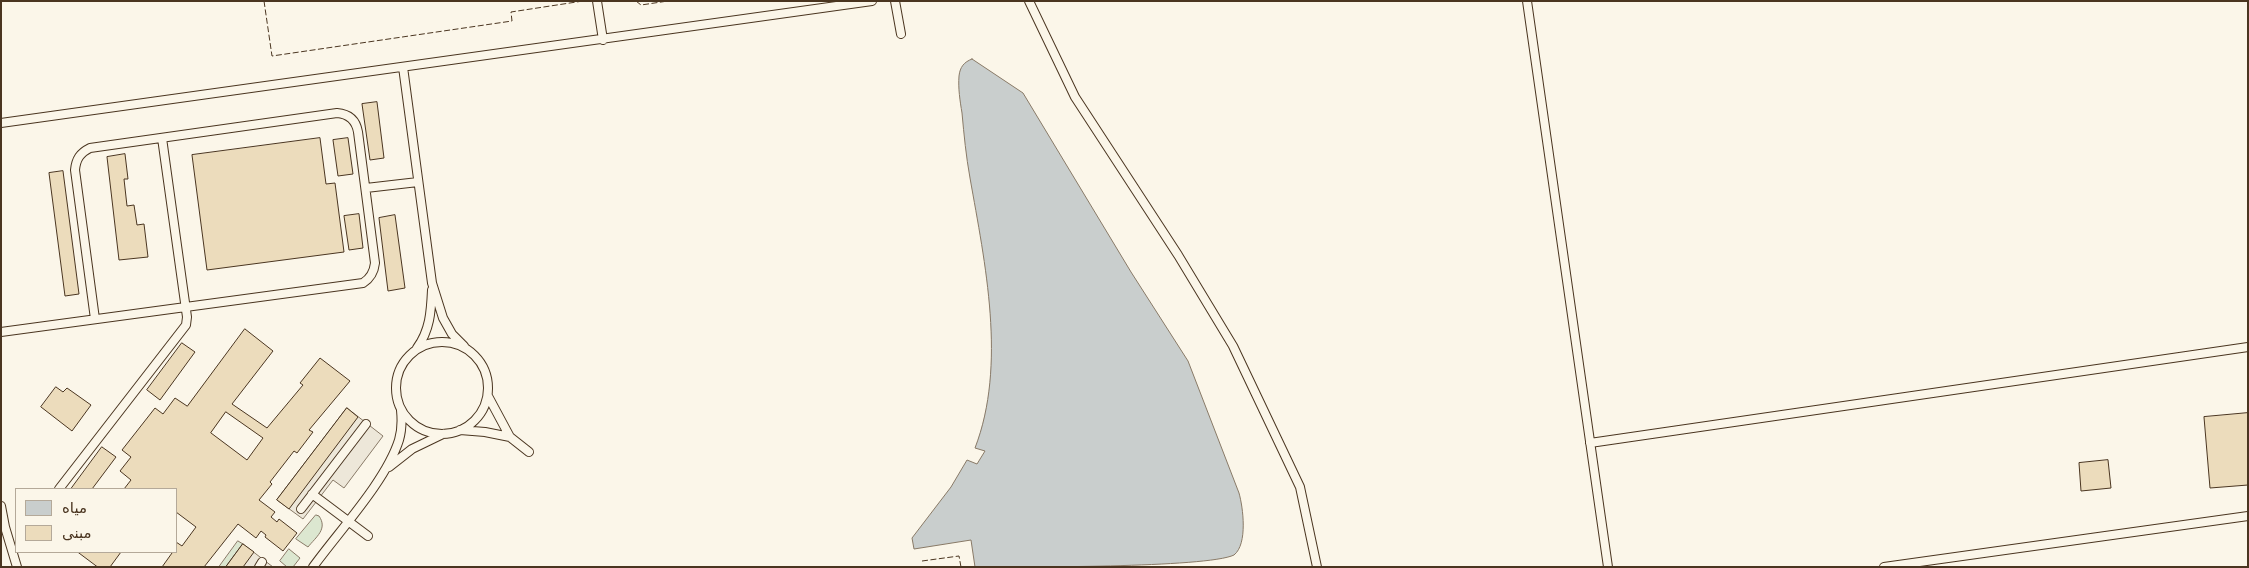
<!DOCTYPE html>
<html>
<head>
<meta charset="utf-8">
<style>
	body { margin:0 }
	#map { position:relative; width:2249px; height:568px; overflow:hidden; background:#fbf6e9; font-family:"DejaVu Sans",Vazirmatn,sans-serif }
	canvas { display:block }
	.frame { position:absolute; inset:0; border:2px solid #4a3520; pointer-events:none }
	.legend { position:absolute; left:15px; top:488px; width:162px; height:65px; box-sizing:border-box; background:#fbf6e9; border:1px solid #b4a999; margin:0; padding:6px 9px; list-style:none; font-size:15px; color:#4a3520 }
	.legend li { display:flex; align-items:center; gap:10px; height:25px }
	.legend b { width:25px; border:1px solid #b4a999 }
</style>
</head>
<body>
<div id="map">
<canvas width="2249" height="568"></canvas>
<div class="frame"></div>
<ul class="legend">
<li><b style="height:14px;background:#c9cecd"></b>مياه</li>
<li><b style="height:14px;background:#ecdcbc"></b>مبنى</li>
</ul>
</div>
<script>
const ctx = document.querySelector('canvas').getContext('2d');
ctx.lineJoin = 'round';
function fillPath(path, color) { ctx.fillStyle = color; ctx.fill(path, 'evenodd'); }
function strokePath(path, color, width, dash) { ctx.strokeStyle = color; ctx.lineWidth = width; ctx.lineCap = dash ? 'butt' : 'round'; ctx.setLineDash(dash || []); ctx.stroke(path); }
const green = new Path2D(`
	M316,515L319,516C328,529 316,537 308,547L296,539Z
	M238,541L243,544L226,567H219Z
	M289,549L300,558L293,567H287L280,561Z`);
fillPath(green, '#dce7d0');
strokePath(green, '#887966', 1);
const parking = new Path2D(`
	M347,408L383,436L344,488L333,480L303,519L277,500Z
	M243,544L273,567H226Z`);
fillPath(parking, '#ede7d9');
strokePath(parking, '#887966', 1);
const water = new Path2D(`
	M972,59L1023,93L1131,272L1188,361L1239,493C1243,507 1248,544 1234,555C1207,568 1018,567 975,567L971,540L914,549L912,538L951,487L967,460L977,464L985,451L975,448C1007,365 985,263 970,178C966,156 964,135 962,113C960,101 958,88 959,76C960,67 964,62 972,59Z`);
fillPath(water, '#c9cecd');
strokePath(water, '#887966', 1);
const building = new Path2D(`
	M377,102L384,158L370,160L362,104Z
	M320,138L326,184L335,183L344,252L207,270L192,155Z
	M348,138L353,174L338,176L333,140Z
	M125,154L128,179H124L127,206L134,205L137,225L144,224L148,257L119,260L107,157Z
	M63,171L79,294L65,296L49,173Z
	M359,214L363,248L349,250L344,216Z
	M395,215L405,288L388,291L379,218Z
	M245,329L273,351L232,404L267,428L303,385L300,383L320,358L350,381L309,430L313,432L297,453L294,451L270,482L272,484L259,500L275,512L271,517L277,522L279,519L297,533L283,551L265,537L266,535L261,531L256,538L238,524L204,567H162L172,553L171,552H176V542L182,546L196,527L176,512V489H124L131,480L120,471L131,457L122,450L155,408L163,414L175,398L187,406ZM226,412L263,438L247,460L211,433Z
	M182,343L195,352L160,400L147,390Z
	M56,387L63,392L67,388L91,405L72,431L41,407Z
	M347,408L358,417L289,509L277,500Z
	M2248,413V485L2210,488L2204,417Z
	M102,447L116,457L92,489H71Z
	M2108,460L2111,488L2081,491L2079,463Z
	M243,544L254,552L243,567H226Z
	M78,552H121L110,567H98Z`);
fillPath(building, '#ecdcbc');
strokePath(building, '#4a3520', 1);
const service = new Path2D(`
	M597,1L603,40
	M895,1L901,34
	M1029,1L1075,97L1178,255L1233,346L1300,487L1317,567
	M1527,1L1608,567
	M403,67L432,283L443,318L452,334L464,346
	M1,123L872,1
	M366,188L418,182
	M1,332L363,283C371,278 374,272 375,263L358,132C356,120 349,114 337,113L90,148C80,153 76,159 75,170L95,319
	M396 388a46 46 0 1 1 92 0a46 46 0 1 1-92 0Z
	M417,348C430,330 431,312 432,290
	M488,396L510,437L529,452
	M460,430L485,432L510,437
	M1590,443L2248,347
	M389,467L412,449L443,434
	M59,489L186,325L187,317L162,138
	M312,494L368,536
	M1,506L5,527L17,567
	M301,509L366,424
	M259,567L262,562
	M313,567C339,531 386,481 399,440C402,430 402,420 401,410
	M1884,567L2248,516`);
strokePath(service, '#4a3520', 10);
strokePath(service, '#fbf6e9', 8);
strokePath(new Path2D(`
	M264,1L272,56L512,21L511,12L583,1
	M636,1L641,5L668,1
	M922,561L959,556L961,567`), '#4a3520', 1, [6, 2.5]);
</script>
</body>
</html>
